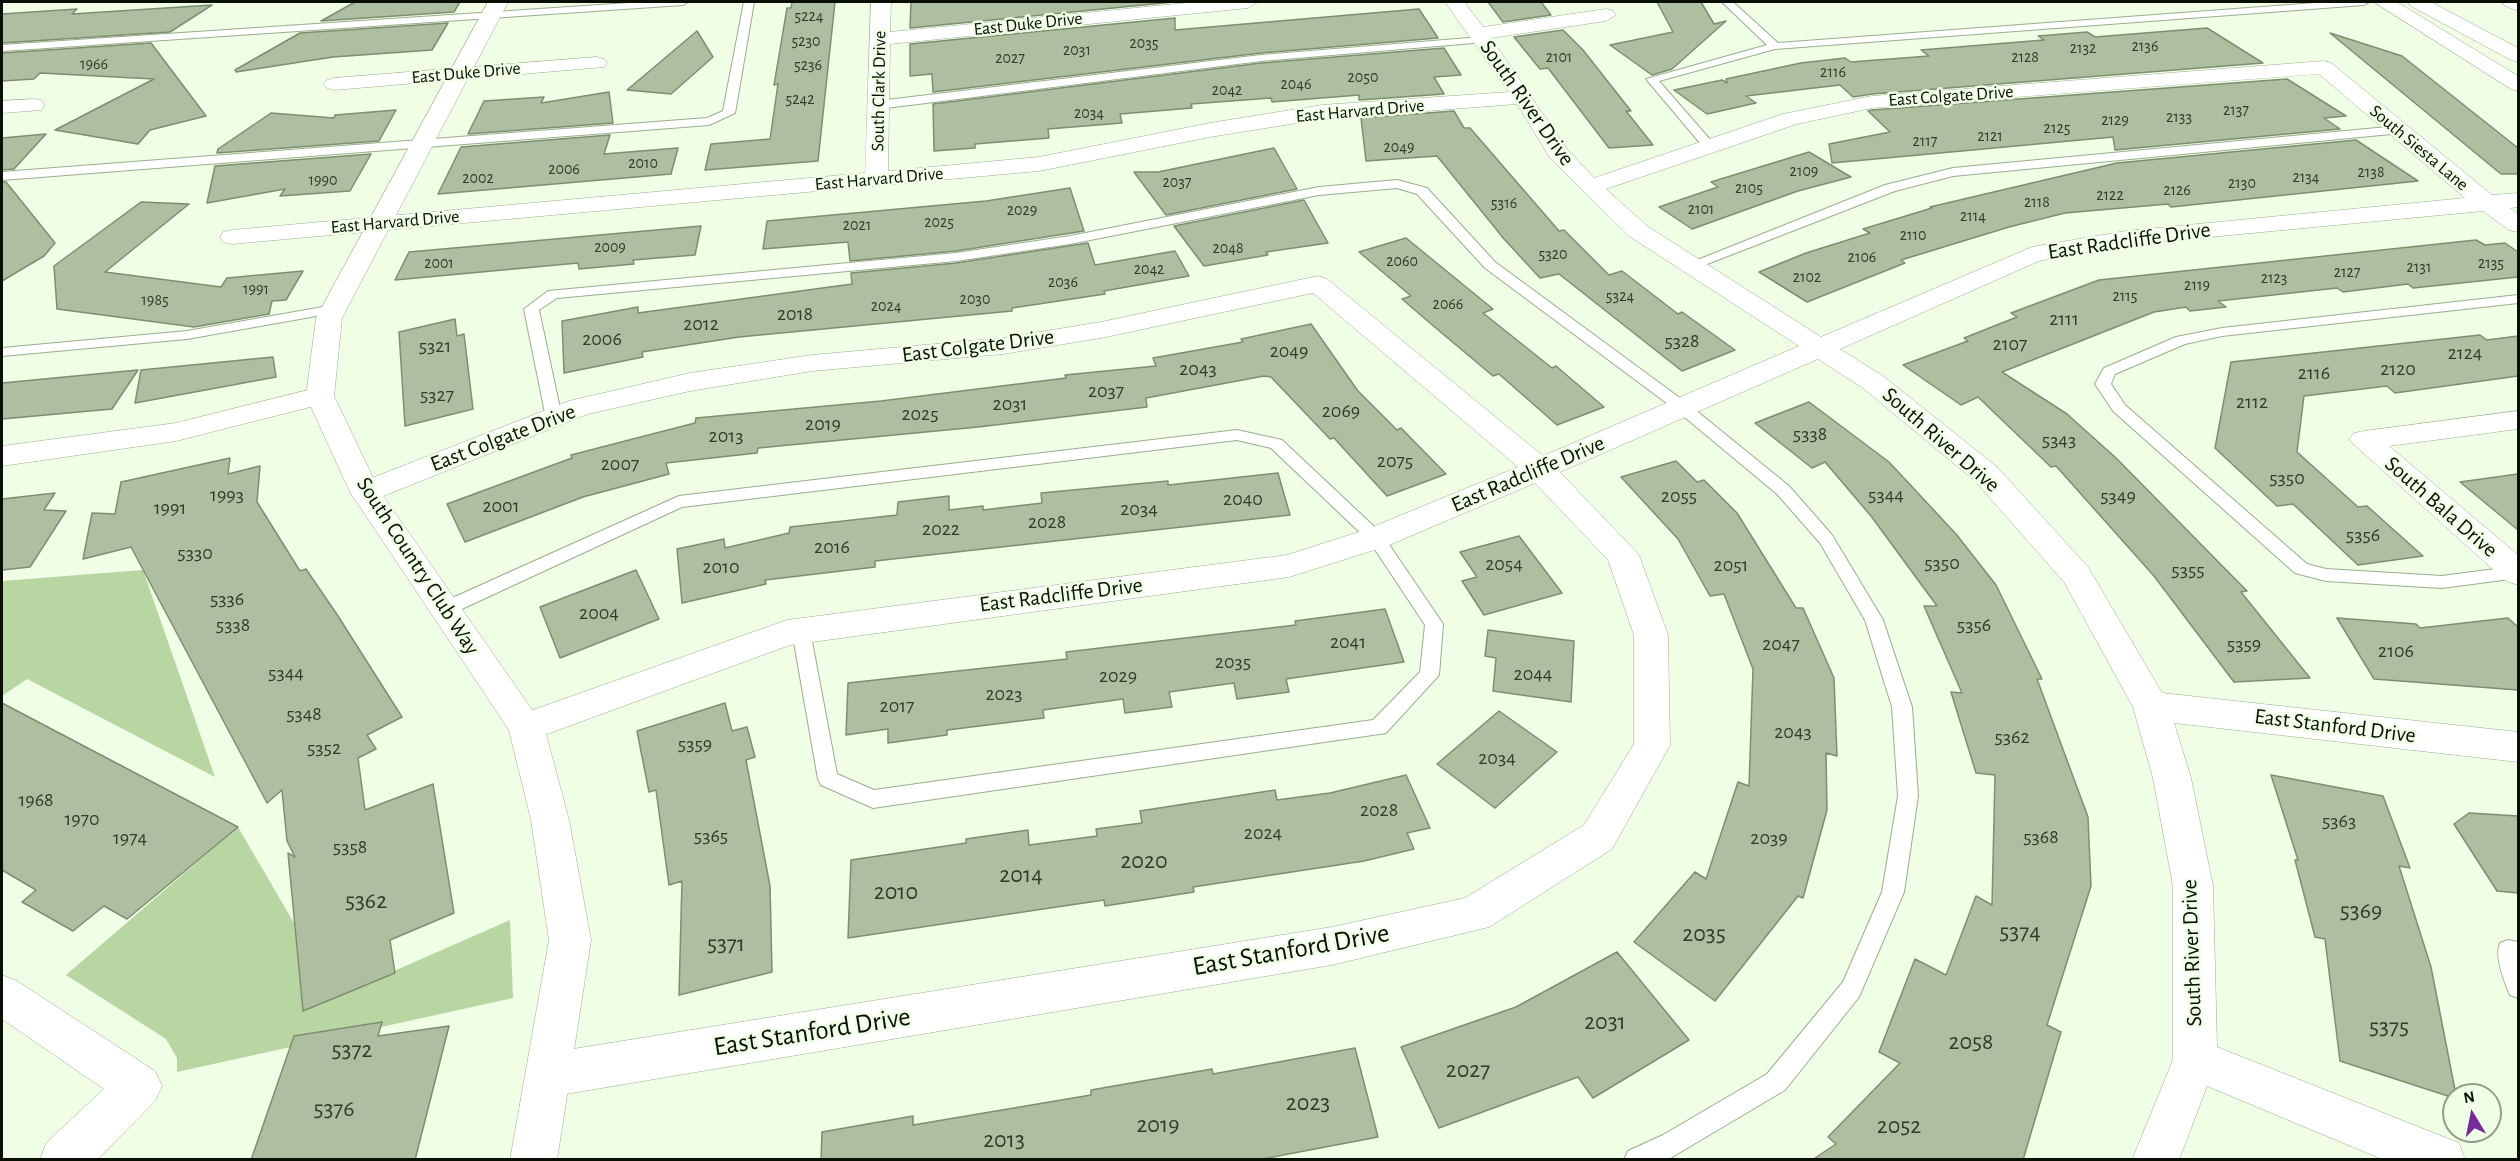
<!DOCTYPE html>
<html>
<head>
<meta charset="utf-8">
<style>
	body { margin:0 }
	#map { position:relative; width:2520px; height:1161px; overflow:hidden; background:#effee4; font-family:"Alegreya Sans",sans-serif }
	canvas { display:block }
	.frame { position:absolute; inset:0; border:3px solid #090f05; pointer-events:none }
	.north { position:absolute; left:2442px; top:1083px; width:60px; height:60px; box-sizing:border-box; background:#effee4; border:2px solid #939e8b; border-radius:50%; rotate:350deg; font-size:16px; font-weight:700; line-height:24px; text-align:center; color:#090f05 }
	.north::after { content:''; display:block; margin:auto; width:21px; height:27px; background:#772a9c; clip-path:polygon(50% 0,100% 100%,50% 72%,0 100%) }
</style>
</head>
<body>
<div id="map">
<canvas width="2520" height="1161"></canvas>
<div class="frame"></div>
<div class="north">N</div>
</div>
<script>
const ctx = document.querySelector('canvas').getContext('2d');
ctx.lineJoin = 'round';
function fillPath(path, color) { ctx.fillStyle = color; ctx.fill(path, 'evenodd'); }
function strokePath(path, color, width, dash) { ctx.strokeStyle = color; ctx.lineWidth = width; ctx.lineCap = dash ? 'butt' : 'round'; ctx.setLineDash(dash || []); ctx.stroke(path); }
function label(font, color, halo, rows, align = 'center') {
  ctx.font = font + ' "Alegreya Sans",sans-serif'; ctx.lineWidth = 5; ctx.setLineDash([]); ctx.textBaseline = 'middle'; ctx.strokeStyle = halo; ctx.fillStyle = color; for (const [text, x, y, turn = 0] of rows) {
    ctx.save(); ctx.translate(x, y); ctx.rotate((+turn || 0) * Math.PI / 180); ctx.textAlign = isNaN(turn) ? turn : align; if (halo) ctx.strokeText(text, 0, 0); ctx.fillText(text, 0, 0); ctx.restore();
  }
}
fillPath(new Path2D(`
	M143,570L215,777L27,679L2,696V581Z
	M238,827L294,923L303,1011L510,920L513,998L177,1072V1058L166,1039L66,975Z`), '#b8d6a2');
const building = new Path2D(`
	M355,2H460L454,12L321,21Z
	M792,2H835L818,161L705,170L711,144L770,139L778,84L774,85L787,8H791Z
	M911,2H1174L910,28Z
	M1488,2H1541L1551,15L1503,22Z
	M1657,2H1701L1714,24L1726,21L1672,69L1652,75L1610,45L1673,32Z
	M212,5L170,32L2,43V14L77,9L72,14Z
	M1419,9L1438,38L1261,53L933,92L932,74L910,76V44L1175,18V30Z
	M448,23L432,50L333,57L236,72L235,70L300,33Z
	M2207,28L2263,63L1872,94L1853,97L1840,85L1746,96L1756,103L1707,114L1674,90L1722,80L1727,83L1726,79L1801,63L1845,58L1851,62L1929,56L1921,50L2044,40L2038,36L2087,32L2095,37Z
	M1563,30L1583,50L1631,111H1626L1653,145L1609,148L1548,68L1540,69L1514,37Z
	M697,31L713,57L671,94L627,90Z
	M2330,33L2402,56L2518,148V174H2501Z
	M151,43L206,116L150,130L138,144L55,130L154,79L40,73L34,79L2,81V53Z
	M1444,48L1461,75L1434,77L1444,94L1359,100V95L1272,102L1271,98L1191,104L1192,108L1120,114L1122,123L1048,129L1049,138L975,144V148L934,151L933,104L1261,63Z
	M2287,79L2346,116L2324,118L2340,129L2115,150L2113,137L1832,163L1829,144L1890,132L1868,111L1872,110Z
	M609,92L613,123L468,134L484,101L544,97L541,103Z
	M396,110L379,141L217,153L218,149L271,113L334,118L335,115Z
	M1454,111L1464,128H1470L1559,231L1564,230L1609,275L1622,271L1678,314L1682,312L1735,350L1682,371L1559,274L1540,278L1504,239L1437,156L1366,161L1361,118Z
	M46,134L14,169L2,170V138Z
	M610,135L604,154L678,148L671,174L438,194L461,147Z
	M2356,140L2418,181L2171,207L2168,204L2065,213L2009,227L1901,260L1905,263L1807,302L1759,272L1806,253L1870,233L1863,229L1932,208L1930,207L2117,163Z
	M1274,148L1297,189L1166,215L1134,172H1158Z
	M1809,152L1851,177L1798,191L1692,229L1659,207L1718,187L1711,182Z
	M371,154L350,191L280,196L285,189L207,203L215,166Z
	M2,182H6L55,243L44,256L2,281Z
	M1070,188L1084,231L956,251L850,261L848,242L763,249L767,221L986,201Z
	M1304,200L1328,243L1266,252L1268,255L1204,266L1174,226Z
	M141,202L189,204L105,272L221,287L227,278L303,271L286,300L272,301L269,314L194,327L57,309L54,266Z
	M701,226L695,255L633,260L634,264L579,269L578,263L395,280L409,252Z
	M1406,238L1493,309L1483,313L1552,368L1556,366L1604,407L1557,425L1499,374L1493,376L1437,329L1402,299L1411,296L1359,252Z
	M2476,240L2485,245L2505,243L2518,252V277L2413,288L2408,284L2343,292L2337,288L2218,301L2226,307L2190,311L2186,307L2154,312L2002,372L2067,414L2116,458L2247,591L2241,592L2310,678L2234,682L2154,576L2056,466L2051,467L1978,397L1961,405L1903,365L1968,341L1964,338L2017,317L2011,313L2099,280Z
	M1088,243L1095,265L1175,251L1189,276L1104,291L1105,294L1012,308V311L739,337L642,352L643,357L564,373L562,321L638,307V313L852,284L851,273L956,263Z
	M455,319L457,336L464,334L473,409L405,426L399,332Z
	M1311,324L1358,391L1397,430L1401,428L1446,474L1387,496L1334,438L1330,439L1271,377L1264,376L1146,398L1147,407L978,427L758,448L757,453L666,463L669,474L583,497L465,542L447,504L572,458L571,455L695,423L696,418L881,401L1066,378L1065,375L1156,366L1153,358L1243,342L1241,339Z
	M2480,335L2487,340L2518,336V376L2395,393L2387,386L2304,396L2297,452L2358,507L2367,506L2423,556L2358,565L2293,504L2277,506L2215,448L2231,362Z
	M273,357L276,377L135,403L141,370Z
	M138,370L112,409L2,419V383Z
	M1809,402L1889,462L1956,534L1996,585L2042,679H2037L2088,817L2091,886L2047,1025L2061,1032L2023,1160H1812L1836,1144L1828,1137L1900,1063L1879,1052L1915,959L1946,975L1976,896L1992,905L1995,775L1976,773L1951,692L1962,693L1924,606H1937L1871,516L1825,462L1812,468L1755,423Z
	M230,458L228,474L260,466L257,502L300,571L306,569L338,616L402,717L367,735L376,749L358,758L365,810L433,784L454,913L390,940L395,973L303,1011L288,853L295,857L287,841L282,790L267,803L131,547L83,559L92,513L115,514L121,482Z
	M1676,461L1697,482L1704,480L1737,513L1796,608H1803L1834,678L1837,756L1826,753L1827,810L1803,898L1798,896L1715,1001L1634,942L1695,872L1706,879L1738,782L1749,786L1753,669L1724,594L1710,596L1678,539L1621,477Z
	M1278,473L1290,515L875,561V567L765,580L766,584L682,603L677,549L724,539L725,548L789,533L790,527L897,515L898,502L949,496V510L983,506V510L1042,503L1041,493L1168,481V485Z
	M2518,474V530L2460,482Z
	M55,493L44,510L66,511L30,567L2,570V499Z
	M1519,536L1562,593L1484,615L1462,581L1477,577L1460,552Z
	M636,570L659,619L560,658L540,607Z
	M1385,609L1404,662L1286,679L1289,692L1237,699L1234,683L1169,692L1172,707L1125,713L1123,699L1043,710L1044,718L947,730V735L888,743V729L846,735L848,683L1067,659L1066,652L1296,625L1295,621Z
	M2337,618L2416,624L2420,628L2508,618L2518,627V690L2374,679Z
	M1488,630L1574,641L1571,702L1493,691L1496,658L1485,656Z
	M2,703L238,827L127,919L104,906L73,931L22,902L36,890L2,870Z
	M725,703L732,731L747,727L755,757L746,760L770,886L772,972L679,995L682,881L669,885L656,790L649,792L637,731Z
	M1499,711L1557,752L1495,808L1437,764Z
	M1406,775L1430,828L1407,833L1414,849L1364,861L1193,887L1194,892L1105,906L1104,900L848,938L851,860L966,843V839L1028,830L1029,845L1097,836L1096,829L1142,823L1140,811L1275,790L1277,800L1330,793Z
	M2271,775L2383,796L2410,868L2399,866L2431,967L2456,1095L2454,1098L2340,1061L2325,939L2315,937L2295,860H2298Z
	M2469,813L2518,816V893L2497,891L2454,824Z
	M1617,952L1689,1040L1593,1098L1578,1077L1439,1128L1401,1047L1516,1007Z
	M382,1022L378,1036L449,1026L415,1160H251L294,1036Z
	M1355,1048L1378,1137L1257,1160H821L822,1132L913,1116V1125L1091,1095V1090L1212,1069L1213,1074Z`);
fillPath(building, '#adbfa0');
strokePath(building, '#7e8e71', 1.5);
const service = new Path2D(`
	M644,2H688L683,5L2,51V45Z
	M744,2H754L735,113L709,125L2,180V172L707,118L723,111Z
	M1722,2H1733L1778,43L2329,2H2369L2364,5L1775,49L1659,81L1713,143L1715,146L1709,150L1705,149L1646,79L1767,45Z
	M1481,37L1485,38V42L1261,61L878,109L872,105L878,101L1261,55Z
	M2398,126L2404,130L2402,133L1953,176L1895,191L1697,268L1692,269L1685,265L1885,185L1953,168Z
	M1397,180L1427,188L1495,262L1688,404L1789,486L1832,535L1883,620L1912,707L1918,796L1904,892L1859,997L1785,1090L1667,1160H1624L1628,1151L1663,1135L1767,1074L1843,982L1882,892L1898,796L1892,707L1865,620L1820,543L1777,494L1676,410L1485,268L1417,194L1397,188L1319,195L1070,244L956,261L557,298L539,310L562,418L554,423L546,418L524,309L548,291L956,253L1070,236L1319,187Z
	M2518,295V303L2222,336L2185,344L2115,374L2111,384L2125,405L2307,564L2326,569L2442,576L2518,566V578L2442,588L2326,581L2295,573L2113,411L2095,384L2104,368L2176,337L2222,328Z
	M334,305L339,306L341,309L339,312L187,339L2,356V348L187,331Z
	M1237,430L1282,440L1382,534L1443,624L1439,675L1386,733L873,808L821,785L818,779L792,631L794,626H808L810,631L837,774L874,790L1373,720L1420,672L1425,625L1370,542L1271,448L1237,440L682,507L451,614H439L436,609L439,604L679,496Z
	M2508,940L2518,942V998L2510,995C2504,981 2494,956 2500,943Z`);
const minor = new Path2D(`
	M871,2H891L890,32L1196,2H1258L1248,8L890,44L888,171L1039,157L1210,123L1322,105L1509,92L1445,2H1464L1483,27L1606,9L1613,11L1616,15L1606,21L1491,38L1567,149L1594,178L1783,114L1872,96L2324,61L2331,63L2492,195L2518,193V207L2510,208L2518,214V232L2509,230L2483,211L2126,245L2039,261L1840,349L1883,376L1997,467L2088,567L2162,693L2518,732V762L2174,723L2191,778L2213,886L2217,1047L2459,1143L2465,1160H2384L2207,1086L2179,1160H2132L2173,1060V886L2153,778L2133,707L2064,582L1975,481L1863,388L1818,359L1560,472L1639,555L1668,635L1670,745L1612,849L1489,927L1332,965L548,1097L532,1090L526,1075L532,1060L548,1053L1332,927L1465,898L1584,825L1634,744V635L1608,560L1535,483L1387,546L1289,577L790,645L539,737L526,741L513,737L508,727L513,717L787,620L1287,555L1365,530L1518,467L1313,293L1101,338L1003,354L812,371L690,391L588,414L376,499L365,502L354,499L350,492L354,485L569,401L690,373L812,355L1003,338L1101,322L1318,276L1327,279L1543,456L1799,346L1629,236L1550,158L1517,104L1322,119L1210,137L1039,171L232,244L223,242L220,237L223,232L232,230L865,173ZM2319,74L2465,198L2126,231L2032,247L1821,337L1647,226L1606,189L1797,124L1872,108Z
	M597,57L604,59L607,63L604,67L334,90L327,88L323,84L327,80L334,78Z
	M33,99L41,100L44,105L41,110L2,113V101Z
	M320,387L330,390L334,396L330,402L176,441L2,466V446L176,423Z
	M2518,411V429L2389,446L2518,555V585L2506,581L2349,440L2354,433L2364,431Z
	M2,975L17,981L155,1071L162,1086L155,1101L97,1160H40L46,1143L104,1089L2,1019Z`);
const tertiary = new Path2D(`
	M488,2H508L342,318L334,396L379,490L544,727L569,820L591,940L557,1160H510L549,940L531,820L509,730L350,492L306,396L316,318Z`);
const secondary = new Path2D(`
	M2374,2H2397L2518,76V91L2511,89Z`);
const motorway = new Path2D(`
	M2408,2H2431L2518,48V62L2511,60L2411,6Z
	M2502,2H2518V11L2505,6Z`);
strokePath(service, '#9bad8f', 2);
strokePath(minor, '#9bad8f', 1);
strokePath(tertiary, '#9bad8f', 1);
strokePath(secondary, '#9bad8f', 1);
strokePath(motorway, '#9bad8f', 1);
fillPath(service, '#fff');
fillPath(minor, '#fff');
fillPath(tertiary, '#fff');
fillPath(secondary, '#fff');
fillPath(motorway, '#fff');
label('16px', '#323b2c', null, [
	["5224",809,16],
	["5230",806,41],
	["2035",1144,43],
	["2136",2145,46],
	["2132",2083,48],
	["2031",1077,50],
	["2101",1559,57],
	["2128",2025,57],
	["2027",1010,58],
	["1966",94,64],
	["5236",808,65],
	["2116",1833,72],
	["2050",1363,77],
	["2046",1296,84],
	["2042",1227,90],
	["5242",800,99],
	["2137",2236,110],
	["2034",1089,113],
	["2133",2179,117],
	["2129",2115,120],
	["2125",2057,128],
	["2121",1990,136],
	["2117",1925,141],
	["2049",1399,147],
	["2010",643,163],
	["2006",564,169],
	["2109",1804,171],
	["2138",2371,172],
	["2134",2306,177],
	["2002",478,178],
	["1990",323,180],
	["2037",1177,182],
	["2130",2242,183],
	["2105",1749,188],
	["2126",2177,190],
	["2122",2110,195],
	["2118",2037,202],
	["5316",1504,203],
	["2101",1701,209],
	["2029",1022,210],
	["2114",1973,216],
	["2025",939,222],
	["2021",857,225],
	["2110",1913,235],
	["2009",610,247],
	["2048",1228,248],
	["5320",1553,254],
	["2106",1862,257],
	["2060",1402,261],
	["2001",439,263],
	["2135",2491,263],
	["2131",2419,267],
	["2042",1149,269],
	["2127",2347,272],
	["2102",1807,277],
	["2123",2274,278],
	["2036",1063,282],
	["2119",2197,285],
	["1991",256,289],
	["5324",1620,296],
	["2115",2125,296],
	["2030",975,299],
	["1985",155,300],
	["2066",1448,304],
	["2024",886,306]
]);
label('18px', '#090f05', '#effee4', [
	["East Duke Drive",1028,24,-6],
	["East Duke Drive",466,73,-5],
	["South Clark Drive",879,91,-89],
	["East Colgate Drive",1951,96,-4],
	["East Harvard Drive",1360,111,-5],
	["South Siesta Lane",2419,148,40],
	["East Harvard Drive",879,179,-5],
	["East Harvard Drive",395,222,-5]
]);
label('20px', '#323b2c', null, [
	["2018",795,314],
	["2111",2064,319],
	["2012",701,324],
	["2006",602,339],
	["5328",1682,341],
	["2107",2010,344],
	["5321",435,346],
	["2049",1289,351],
	["2124",2465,353],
	["2043",1198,369],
	["2120",2398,369],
	["2116",2314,373],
	["2037",1106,391],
	["5327",437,395],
	["2112",2252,402],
	["2031",1010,404],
	["2069",1341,411],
	["2025",920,414],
	["2019",823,424],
	["5338",1810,434],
	["2013",726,436],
	["5343",2059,440],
	["2075",1395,461],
	["2007",620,464],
	["5350",2287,478],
	["1993",227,495],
	["5344",1886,495],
	["2055",1679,496],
	["5349",2118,496],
	["2040",1243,499],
	["2001",501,506],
	["1991",170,508],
	["2034",1139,509],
	["2028",1047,522],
	["2022",941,529],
	["5356",2363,535],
	["2016",832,547],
	["5330",195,553],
	["5350",1942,563],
	["2054",1504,564],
	["2051",1731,565],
	["2010",721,567],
	["5355",2188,570],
	["5336",227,599],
	["2004",599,613],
	["5338",233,625],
	["5356",1974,625],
	["2041",1348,642],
	["2047",1781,644],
	["5359",2244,644],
	["2106",2396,651],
	["2035",1233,662],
	["5344",286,673],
	["2044",1533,674],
	["2029",1118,676],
	["2023",1004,694],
	["2017",897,706],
	["5348",304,714],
	["2043",1793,732],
	["5362",2012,737],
	["5359",695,744],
	["5352",324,748],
	["2034",1497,758],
	["1968",36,800],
	["2028",1379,810],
	["1970",82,819],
	["5363",2339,821],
	["2024",1263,833],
	["5365",711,836],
	["5368",2041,837],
	["1974",130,838],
	["2039",1769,838],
	["5358",350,847]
]);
label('22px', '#090f05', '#effee4', [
	["South River Drive",1527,103,55],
	["East Radcliffe Drive",2129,241,-8],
	["East Colgate Drive",978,346,-7],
	["East Colgate Drive",503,438,-21],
	["South River Drive",1941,440,41],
	["East Radcliffe Drive",1528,474,-23],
	["South Bala Drive",2441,507,41],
	["South Country Club Way",418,566,57],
	["East Radcliffe Drive",1061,595,-7],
	["East Stanford Drive",2335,726,7],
	["South River Drive",2192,953,-92]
]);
label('24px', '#323b2c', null, [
	["2020",1144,861],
	["2014",1021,875],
	["2010",896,892],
	["5362",366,901],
	["5369",2361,911],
	["5374",2020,932],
	["2035",1704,934],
	["5371",726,944],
	["2031",1605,1022],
	["5375",2389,1027],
	["2058",1971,1042],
	["5372",352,1050],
	["2027",1468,1070],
	["2023",1308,1103],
	["5376",334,1109],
	["2019",1158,1125],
	["2052",1899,1126],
	["2013",1004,1140]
]);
label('27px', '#090f05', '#effee4', [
	["East Stanford Drive",1291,950,-10],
	["East Stanford Drive",812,1032,-9]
]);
</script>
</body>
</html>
